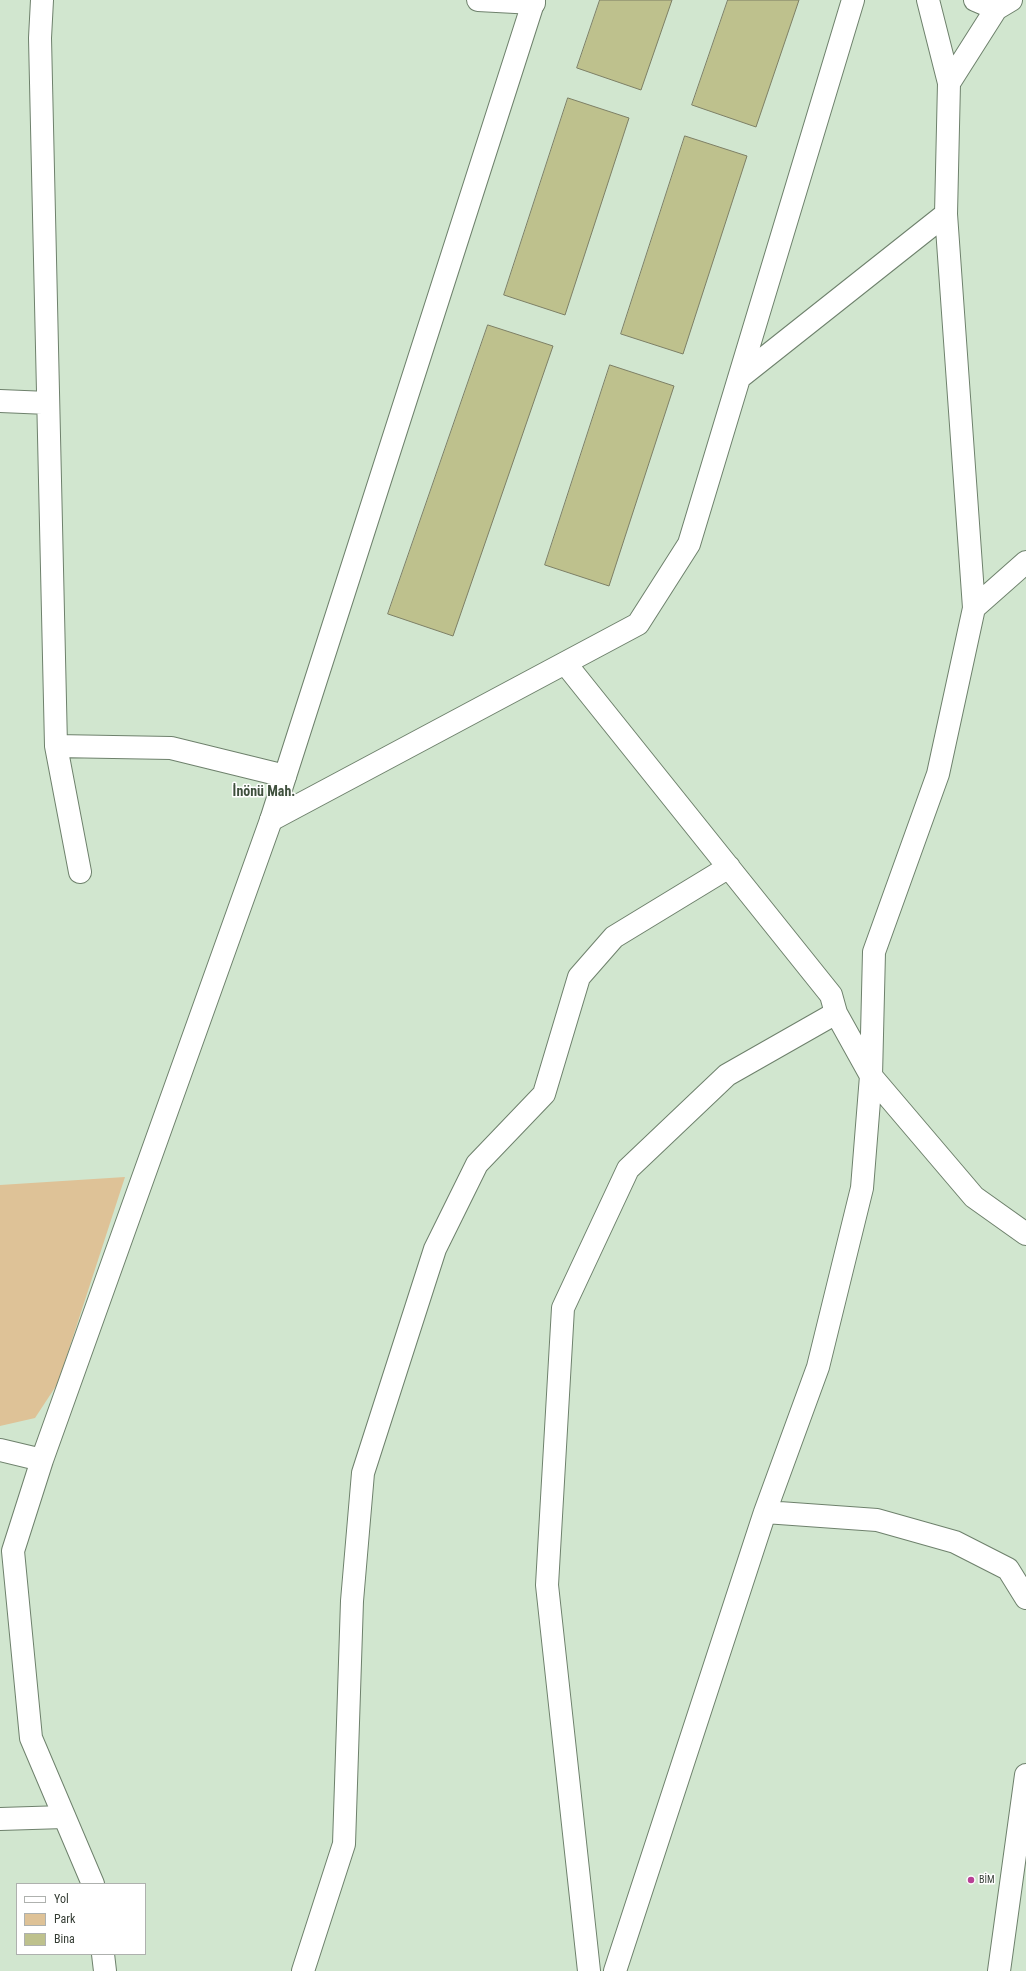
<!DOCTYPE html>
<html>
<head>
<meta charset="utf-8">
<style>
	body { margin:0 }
	#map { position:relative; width:1026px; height:1971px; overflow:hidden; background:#d1e6cf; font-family:"Roboto Condensed",sans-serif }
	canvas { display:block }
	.legend { position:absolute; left:16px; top:1883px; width:130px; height:72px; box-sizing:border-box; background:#fff; border:1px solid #aeb1ae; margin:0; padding:5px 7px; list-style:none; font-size:12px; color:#353d34 }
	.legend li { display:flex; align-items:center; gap:8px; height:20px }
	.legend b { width:20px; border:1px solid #aeb1ae }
</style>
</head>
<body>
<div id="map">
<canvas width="1026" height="1971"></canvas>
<ul class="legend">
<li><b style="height:5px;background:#fff"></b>Yol</li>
<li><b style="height:11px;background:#dec297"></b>Park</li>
<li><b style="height:11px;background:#bec18d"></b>Bina</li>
</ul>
</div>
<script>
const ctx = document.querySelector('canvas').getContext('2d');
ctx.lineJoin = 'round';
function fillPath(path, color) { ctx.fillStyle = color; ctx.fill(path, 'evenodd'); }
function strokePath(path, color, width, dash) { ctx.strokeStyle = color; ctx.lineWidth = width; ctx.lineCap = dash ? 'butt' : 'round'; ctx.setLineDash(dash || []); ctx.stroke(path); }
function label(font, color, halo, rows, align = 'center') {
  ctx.font = font + ' "Roboto Condensed",sans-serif'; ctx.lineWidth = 3; ctx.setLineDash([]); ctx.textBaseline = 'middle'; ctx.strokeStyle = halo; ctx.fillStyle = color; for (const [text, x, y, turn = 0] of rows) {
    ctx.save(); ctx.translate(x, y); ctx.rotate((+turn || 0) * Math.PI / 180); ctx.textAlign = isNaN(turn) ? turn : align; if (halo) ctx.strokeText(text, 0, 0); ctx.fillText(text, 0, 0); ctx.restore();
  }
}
fillPath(new Path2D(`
	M125,1177L58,1383L35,1418L0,1426V1185Z`), '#dec297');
const building = new Path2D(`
	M600,0H672L641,90L577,68Z
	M728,0H799L756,127L692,105Z
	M568,98L629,118L565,315L504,295Z
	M685,136L747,156L683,354L621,334Z
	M488,325L553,346L453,636L388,614Z
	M610,365L674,386L609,586L545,565Z`);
fillPath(building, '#bec18d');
strokePath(building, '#7d7f65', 1);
const street = new Path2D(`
	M42,0L40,38L56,746L80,872
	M478,0L534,3
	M928,0L949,83
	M975,0L996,9
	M739,378L946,214
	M0,401L48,403
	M974,608L1026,562
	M565,663L831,995L836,1013L871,1076L974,1197L1026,1234
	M56,746L171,748L285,776
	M271,820L638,624L689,544L853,0
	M765,1512L877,1520L955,1542L1008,1569L1026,1598
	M0,1819L64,1817
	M303,1971L344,1844L352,1601L363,1473L435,1249L477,1164L544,1094L579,977L614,937L729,867
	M589,1971L547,1585L563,1308L628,1169L727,1075L836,1013
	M615,1971L765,1512L818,1367L862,1188L871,1076L874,952L938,774L974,608L946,214L949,83L996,9L1011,0
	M999,1971L1026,1775`);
const secondary = new Path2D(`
	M0,1450L42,1460
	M93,1884L31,1738L13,1551L42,1460L271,820L534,0
	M103,1954L105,1971`);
strokePath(street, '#6e816c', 24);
strokePath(secondary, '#6e816c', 24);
strokePath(street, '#fff', 22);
strokePath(secondary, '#fff', 22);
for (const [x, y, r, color] of [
	[971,1880,4,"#b84095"]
]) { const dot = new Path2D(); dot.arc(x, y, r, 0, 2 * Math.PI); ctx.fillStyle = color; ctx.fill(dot); strokePath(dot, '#fff', 1.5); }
label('10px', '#353d34', '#fff', [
	["BİM",979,1880]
], 'left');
label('bold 14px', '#3e4f3c', '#fff', [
	["İnönü Mah.",264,792]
]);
</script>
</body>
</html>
